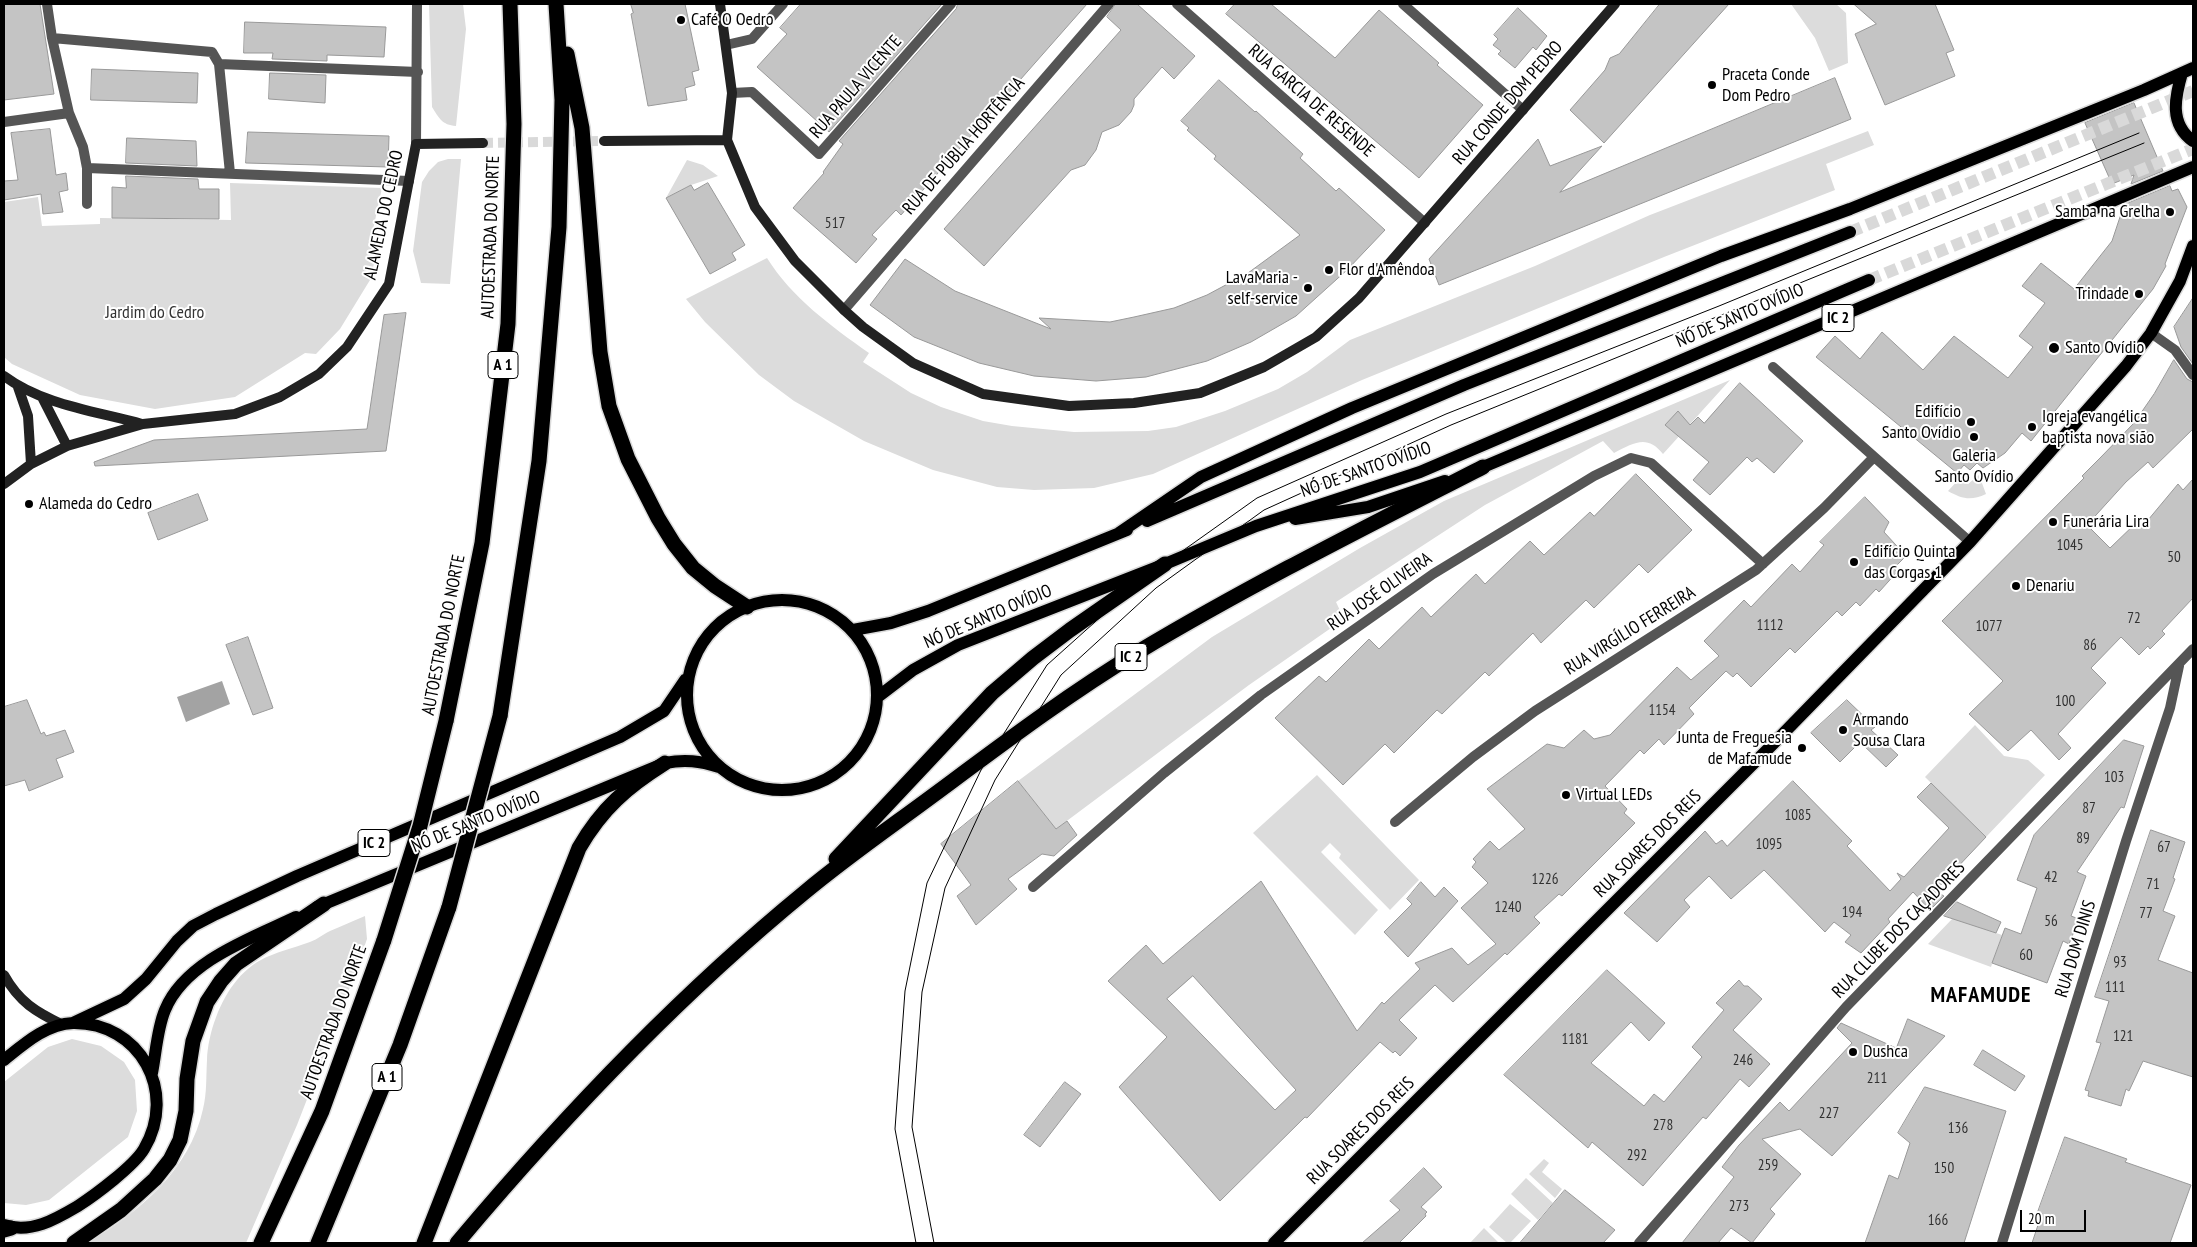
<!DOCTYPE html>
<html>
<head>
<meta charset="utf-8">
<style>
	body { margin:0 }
	#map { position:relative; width:2197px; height:1247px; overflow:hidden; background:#fff; font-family:"PT Sans Narrow",sans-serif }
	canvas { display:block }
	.frame { position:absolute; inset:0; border:5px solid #000; pointer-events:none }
	.scale { position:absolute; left:2020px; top:1210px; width:66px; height:22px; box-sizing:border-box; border:2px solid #000; border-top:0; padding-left:6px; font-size:15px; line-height:18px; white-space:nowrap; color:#000; -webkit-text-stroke:4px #fff; paint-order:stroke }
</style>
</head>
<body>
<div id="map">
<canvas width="2197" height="1247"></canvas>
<div class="frame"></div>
<div class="scale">20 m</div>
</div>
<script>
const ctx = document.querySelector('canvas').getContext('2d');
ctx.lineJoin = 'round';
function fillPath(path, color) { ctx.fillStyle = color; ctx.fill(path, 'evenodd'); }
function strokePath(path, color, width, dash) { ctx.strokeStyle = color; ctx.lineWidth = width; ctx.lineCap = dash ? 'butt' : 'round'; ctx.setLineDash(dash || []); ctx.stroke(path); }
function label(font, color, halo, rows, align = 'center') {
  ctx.font = font + ' "PT Sans Narrow",sans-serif'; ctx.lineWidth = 4; ctx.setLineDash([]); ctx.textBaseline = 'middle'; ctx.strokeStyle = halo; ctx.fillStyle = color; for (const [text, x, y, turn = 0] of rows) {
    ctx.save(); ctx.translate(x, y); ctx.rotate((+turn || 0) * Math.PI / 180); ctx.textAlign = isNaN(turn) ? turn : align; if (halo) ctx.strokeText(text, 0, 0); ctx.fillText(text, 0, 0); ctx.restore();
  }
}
fillPath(new Path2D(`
	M429,4H463L466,29L456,126C442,125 439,118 432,107Z
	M1791,4H1836L1846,13L1848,63L1829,71L1815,38Z
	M1868,131L1874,145L1826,164L1835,190L1664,257L1362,380L1153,474L1094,488L1034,490L997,487L933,470L864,441L794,401L759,375L705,322L686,299L767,258C792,298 831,326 869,353L863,362L911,393L941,407L983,421L1012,426L1074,432L1148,431L1176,427L1225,411L1278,389L1307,372L1350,340L1535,266L1650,215Z
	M448,159H461L450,284L421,283L413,251L422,182L429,171L438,162Z
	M687,160L703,165L718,176L691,185L666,198Z
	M230,183L382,188L371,239L377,251L370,280L340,329L316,354L305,353L235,397L155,409L80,395L12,364L4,357V202L38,197L42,226L100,224V218L231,220Z
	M1730,380L1663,454C1647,434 1634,443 1614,453L1603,441L1485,505L1336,602L1344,619L1249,685L1056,829L1018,781L1212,637L1360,548L1444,501Z
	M1979,475L1986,494C1971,501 1962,499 1948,491L1960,478L1968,484Z
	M1975,725L2004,756L2028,760L2045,775L1986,837L1925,777Z
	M1317,775L1419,880L1390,910L1339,858L1341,854L1330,843L1321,852L1378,910L1355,935L1253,833Z
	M365,916L367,939L341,1012L297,1125L246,1243H87C138,1213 190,1170 203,1109C207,1093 206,1077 207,1060C208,1033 220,1000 237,980C258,955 279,953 307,943C315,941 322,935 330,931C342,926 353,921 365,916Z
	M1953,918L2002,935L1991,967L1928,944Z
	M72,1039L101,1046L124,1062L135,1080L137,1111L128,1137L49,1200L26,1205L4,1203V1082L48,1047Z
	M1544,1159L1549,1163L1542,1172L1562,1189L1555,1198L1529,1174Z
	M1526,1178L1553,1203L1538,1220L1511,1194Z
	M1510,1204L1531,1221L1510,1243H1507L1489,1227Z
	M1484,1228L1499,1243H1470Z`), '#dcdcdc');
fillPath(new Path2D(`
	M222,681L230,704L186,722L177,697Z`), '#a3a3a3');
const building = new Path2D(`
	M4,4H40L54,94L4,100Z
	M631,4H685L699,70L692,72L695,85L685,88L687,100L648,106L631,14L633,13Z
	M801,4H942L829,132L757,67L787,34L780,28Z
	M958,4H1087L901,215L896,210L872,235L877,239L856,263L793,208L824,173L823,172L843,144L839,141L956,9Z
	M1116,4H1137L1195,56L1174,79L1162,67L1134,99V105L1131,112L1119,125L1102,132L1096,150L1085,165L1071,170L984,266L944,229L1121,30L1107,17Z
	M1235,4H1271L1335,58L1379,10L1439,63L1437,65L1483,105L1419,178L1226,14Z
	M1660,4H1729L1604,143L1570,110L1605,70L1610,58L1619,54Z
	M1854,4H1935L1954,50L1946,53L1955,76L1885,105L1855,34L1876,24Z
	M1518,8L1547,36L1536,50L1533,47L1515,68L1498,54L1501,51L1493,45L1498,39L1494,35Z
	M245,22L386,27L384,57L327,55V61L272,59L273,53H244Z
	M92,69L198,73L197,103L91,100Z
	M270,73L326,75L325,103L269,99Z
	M1835,78L1851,119L1439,285L1429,259L1538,139L1550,166L1602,146L1560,192Z
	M1219,80L1255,112L1256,111L1303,154L1300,158L1336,191L1339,188L1385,230L1347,270L1296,316L1251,342L1207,361L1146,377L1096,381L1034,376L979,363L914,337L870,305L905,259L955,291L1051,329L1039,318L1110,322L1134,317L1174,308L1207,295L1248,273L1300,235L1214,159L1216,156L1187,130L1189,128L1181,121Z
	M2134,103L2163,171L2131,184L2134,175L2112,184L2085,123Z
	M50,129L56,175L66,173L68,190L59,192L63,212L43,214L41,194L4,200V181L18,180L11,133Z
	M248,132L389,136L388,167L246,163Z
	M127,138L196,141L197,166L126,163Z
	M126,176L198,179L199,189H219V219L112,218V187L126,188Z
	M708,183L745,245L732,253L736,260L710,274L666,198L691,185L694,190Z
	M2170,186L2172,191L2178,189L2187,207L2165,264L2166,266L2153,289L2031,441L2022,433L2005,453L1983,468L1977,463L1970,470L1964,465L1957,473L1816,357L1835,336L1860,359L1882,332L1923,370L1954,336L2008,378L2033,347L2019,336L2045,303L2022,286L2041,263L2074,289L2112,241L2124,205Z
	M2193,298V364L2181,347L2174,327Z
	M406,313L386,451L95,466L94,462L154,440L367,429L384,315Z
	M2174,360L2187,379L2193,382V429L2153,468L2148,462L2126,482L2087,525L2110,548L2138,521L2143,526L2178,484L2183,490L2193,479V598L2162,631L2165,634L2150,649L2148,646L2139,655L2121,637L2091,668L2106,683L2058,734L2071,748L2059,760L2031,730L2008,751L1969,714L2003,681L1942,621L2084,478L2082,476L2100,458L2134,423L2154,394Z
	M1740,383L1803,441L1774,473L1757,458L1752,462L1747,457L1710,495L1693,480L1709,462L1665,425L1678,411L1690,425L1698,417L1704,423Z
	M1636,474L1692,530L1648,573L1639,564L1594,608L1586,600L1541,643L1533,633L1489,676L1485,672L1442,714L1437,710L1394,753L1385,744L1343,785L1275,718L1319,676L1326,682L1369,639L1379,649L1422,607L1431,617L1476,574L1485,584L1530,541L1544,555L1590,512L1594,516Z
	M198,494L208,520L158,540L148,513Z
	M1865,497L1889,522L1884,532L1906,556L1894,568L1897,572L1879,592L1876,589L1860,606L1856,602L1842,616L1837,611L1795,653L1790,648L1751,687L1737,673L1733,677L1726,671L1689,708L1694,714L1664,745L1659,739L1644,754L1640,750L1605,786L1627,809L1624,813L1635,823L1562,896L1559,894L1534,917L1540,923L1507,955L1505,953L1453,1002L1435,985L1399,1020L1417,1038L1400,1056L1395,1051L1393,1053L1380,1042L1307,1118L1305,1117L1220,1201L1119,1087L1167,1037L1108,981L1146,945L1163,964L1261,881L1357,1031L1382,1002L1384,1004L1420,969L1415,963L1452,948L1468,965L1496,944L1461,908L1488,883L1472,867L1476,862L1473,859L1490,841L1499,850L1525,829L1487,789L1547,744L1564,748L1584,730L1594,739L1610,735L1677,667L1691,680L1719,656L1704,641L1744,600L1751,607L1792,564L1800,572L1824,545L1820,542ZM1193,976L1296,1090L1275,1110L1167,999Z
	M248,637L273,708L253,715L226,645Z
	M27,700L41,734L44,732L46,736L65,730L74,752L56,759L63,777L29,791L25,780L4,786V707Z
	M1847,700L1875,727L1871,730L1898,755L1886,767L1860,742L1840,762L1811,733Z
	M2124,740L2144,746L2124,808L2121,807L2077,872L2086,876L2071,916L2079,919L2069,944L2063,941L2047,983L1992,963L2005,928L2021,934L2037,888L2017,880L2034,835Z
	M1018,781L1056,829L1067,821L1077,835L1054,856L1042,854L1008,879L1017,889L976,925L957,896L971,885L941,844Z
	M1793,781L1852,841L1847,846L1890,891L1901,879L1897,873L1904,877L1949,828L1917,797L1931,783L1986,837L1935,891L1944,896L1930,910L1913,892L1888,919L1890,922L1861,953L1845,942L1851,935L1834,922L1825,932L1764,870L1731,899L1709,876L1684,900L1690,907L1657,942L1624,913L1705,831L1716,844L1722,840L1727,846Z
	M2151,830L2185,842L2173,878L2175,879L2163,911L2175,916L2158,960L2193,973V1077L2143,1061L2129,1091L2126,1089L2121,1106L2088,1096L2089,1091L2085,1090L2101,1043L2096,1042L2109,1001L2095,997Z
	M1421,882L1435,897L1444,887L1458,901L1408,957L1384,932L1412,904L1407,899Z
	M1957,902L2001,922L1996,933L1944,916Z
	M1607,970L1665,1023L1649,1041L1631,1022L1591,1063L1644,1106L1654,1094L1664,1102L1702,1057L1692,1047L1724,1010L1716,1003L1739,980L1744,986H1748L1762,999L1733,1030L1770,1064L1749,1087L1740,1079L1706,1119L1703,1117L1643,1186L1592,1142L1588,1148L1504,1075Z
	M1908,1019L1945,1036L1832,1156L1800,1129L1762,1139L1801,1174L1770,1209L1775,1214L1752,1243L1731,1228L1718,1243H1682L1734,1177L1722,1167L1739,1145L1780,1102L1789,1111L1852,1043L1837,1028L1841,1023L1896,1048Z
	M1983,1050L2025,1076L2015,1091L1974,1065Z
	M1065,1082L1081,1094L1040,1147L1024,1135Z
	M1925,1087L2006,1111L1964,1243H1865L1889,1175L1898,1179L1910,1143L1898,1133Z
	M2065,1137L2127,1159L2125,1162L2191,1185L2170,1243H2032L2042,1213L2038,1212Z
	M1424,1168L1442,1187L1421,1207L1427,1212L1425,1214L1426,1216L1399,1243H1362L1400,1210L1390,1201Z
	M1565,1190L1615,1230L1603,1243H1520Z`);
fillPath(building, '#c4c4c4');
strokePath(building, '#999', 1);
strokePath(new Path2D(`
	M483,143L604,141`), '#d9d9d9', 10, [10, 5]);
strokePath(new Path2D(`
	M1850,232L2193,91
	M1869,280L2193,149`), '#d9d9d9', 12, [12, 6]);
const primary = new Path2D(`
	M2182,73C2175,97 2169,124 2193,141
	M1476,470L2193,167
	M1295,519L1368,507L1445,481
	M1147,521L1464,385L1850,232
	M1119,533L1201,477L1352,408L1721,256L1850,209L2144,90L2193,68
	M687 695a95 95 0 1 1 190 0a95 95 0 1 1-190 0Z
	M853,630L891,623L928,611L1127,530
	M879,696L913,670L958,645L1165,564L1256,526L1420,472L1869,280
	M317,907L665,763C685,759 700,761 719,767
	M73,1023L124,999L146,979L177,941L193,926L216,914L297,876L620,737L664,711L685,680
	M4,1060C24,1044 46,1024 73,1023C140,1022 178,1092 144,1149C134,1166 95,1195 78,1206C56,1219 31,1234 4,1225
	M152,1073C156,1053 157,1029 165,1010C185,961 252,938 296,917
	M1274,1243L1773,744L1970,542L2126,366L2151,333L2180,281L2193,246`);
const highway = new Path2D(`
	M567,54L582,128L600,352L609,406L628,459L658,518L674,544L693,568L715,586L747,607
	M500,716L539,461L559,227L562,100L556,4
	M446,721L482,543L508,324L514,124L510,4
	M836,859L992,693L1033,658L1070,630L1165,564
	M4,1230L11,1228
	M74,1243L121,1210L155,1179L170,1160L180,1140L186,1111L187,1079L193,1041L207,1002L221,981L236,964L324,904
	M261,1243L322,1111L384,940
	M318,1243L400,1045L449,907
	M424,1243L579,848C602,808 627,787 665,763
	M457,1243C563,1117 677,997 805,892C847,857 892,826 935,794C1001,745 1067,695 1138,652C1250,585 1366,527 1483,467`);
strokePath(primary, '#dbdbdb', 15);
strokePath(highway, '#dbdbdb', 18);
strokePath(new Path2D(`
	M47,4L52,38L69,113L83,147L87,168V204
	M1177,4L1425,223
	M1403,4L1523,110
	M52,38L212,52L219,64L230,173
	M726,45L752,39L783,4
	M219,64L418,72
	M732,93L752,92L819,154L951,4
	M4,122L69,113
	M416,144L417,4
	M87,168L409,181
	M844,310L1109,4
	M2151,333L2175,350L2193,375
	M1773,367L1970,542
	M1395,822L1473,757L1535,711L1756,570L1824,508L1874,457
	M1033,887L1164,773L1261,695L1433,574L1594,476L1631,458L1651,463L1763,564
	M1639,1243L1846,1007L2193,649
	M2002,1243L2126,841L2170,708L2179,666`), '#555', 10);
strokePath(new Path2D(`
	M720,4L732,93L727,140L755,207L795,261L844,310L863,327L913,363L983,394L1069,406L1134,403L1200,393L1264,367L1316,337L1359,298L1615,4
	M604,141L727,140
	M4,376C43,405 95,411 142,424
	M18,387L28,416L31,464
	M43,399L67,446
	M4,484L31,464L67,446L143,424L235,414L280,397L319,374L347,347L389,284L416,144L483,143
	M4,975C19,1002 36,1012 63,1025`), '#222', 10);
strokePath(primary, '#000', 12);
strokePath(highway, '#000', 15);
strokePath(new Path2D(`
	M916,1243L895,1129L905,991L927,883L981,770L1047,665L1143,579L1257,498L1446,414L1719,306L2139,133
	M934,1243L912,1127L922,992L945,888L995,780L1061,675L1156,588L1264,510L1451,425L2144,143`), '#000', 1);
const highwayBridge = new Path2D(`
	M449,907L500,716
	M384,940L420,826L446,721`);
strokePath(highwayBridge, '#dbdbdb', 18, []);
strokePath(highwayBridge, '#000', 15);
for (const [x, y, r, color] of [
	[681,20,5,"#000"],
	[1712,85,5,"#000"],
	[2170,212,5,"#000"],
	[1329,270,5,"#000"],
	[1308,288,5,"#000"],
	[2139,294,5,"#000"],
	[2054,348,6,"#000"],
	[1971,422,5,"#000"],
	[2032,427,5,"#000"],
	[1974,437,5,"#000"],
	[29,504,5,"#000"],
	[2053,522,5,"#000"],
	[1854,562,5,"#000"],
	[2016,586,5,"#000"],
	[1843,730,5,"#000"],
	[1802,748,5,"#000"],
	[1566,795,5,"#000"],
	[1853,1052,5,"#000"]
]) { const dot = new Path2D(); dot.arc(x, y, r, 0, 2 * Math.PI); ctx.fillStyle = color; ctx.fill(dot); strokePath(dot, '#fff', 2); }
label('15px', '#313131', null, [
	["517",835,224],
	["1045",2070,546],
	["50",2174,558],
	["72",2134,619],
	["1112",1770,626],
	["1077",1989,627],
	["86",2090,646],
	["100",2065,702],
	["1154",1662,711],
	["103",2114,778],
	["87",2089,809],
	["1085",1798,816],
	["89",2083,839],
	["1095",1769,845],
	["67",2164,848],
	["42",2051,878],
	["1226",1545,880],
	["71",2153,885],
	["1240",1508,908],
	["194",1852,913],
	["77",2146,914],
	["56",2051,922],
	["60",2026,956],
	["93",2120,963],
	["111",2115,988],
	["121",2123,1037],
	["1181",1575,1040],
	["246",1743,1061],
	["211",1877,1079],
	["227",1829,1114],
	["278",1663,1126],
	["136",1958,1129],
	["292",1637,1156],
	["259",1768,1166],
	["150",1944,1169],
	["273",1739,1207],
	["166",1938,1221]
]);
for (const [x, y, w] of [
	[1838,318,32],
	[503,365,30],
	[1131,657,32],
	[374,843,32],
	[387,1077,30]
]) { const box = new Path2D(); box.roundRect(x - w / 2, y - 13.5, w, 27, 4); ctx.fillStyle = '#fff'; ctx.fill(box); strokePath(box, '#000', 1); }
label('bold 16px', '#000', null, [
	["IC 2",1838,318],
	["A 1",503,365],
	["IC 2",1131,657],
	["IC 2",374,843],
	["A 1",387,1077]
]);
label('18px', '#000', '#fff', [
	["Café O Oedro",691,20],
	["Praceta Conde",1722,75],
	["Dom Pedro",1722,96],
	["Samba na Grelha",2160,212,"right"],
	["Flor d'Amêndoa",1339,270],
	["LavaMaria -",1298,278,"right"],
	["self-service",1298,299,"right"],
	["Trindade",2129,294,"right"],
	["Santo Ovídio",2065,348],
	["Edifício",1961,412,"right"],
	["Santo Ovídio",1961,433,"right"],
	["Igreja evangélica",2042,417],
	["baptista nova sião",2042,438],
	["Galeria",1974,456,"center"],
	["Santo Ovídio",1974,477,"center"],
	["Alameda do Cedro",39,504],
	["Funerária Lira",2063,522],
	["Edifício Quinta",1864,552],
	["das Corgas 1",1864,573],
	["Denariu",2026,586],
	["Armando",1853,720],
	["Sousa Clara",1853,741],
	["Junta de Freguesia",1792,738,"right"],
	["de Mafamude",1792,759,"right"],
	["Virtual LEDs",1576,795],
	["Dushca",1863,1052]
], 'left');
label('18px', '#000', '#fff', [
	["RUA PAULA VICENTE",856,87,-49],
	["RUA GARCIA DE RESENDE",1311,101,41],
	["RUA CONDE DOM PEDRO",1508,103,-49],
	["RUA DE PÚBLIA HORTÊNCIA",964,146,-49],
	["ALAMEDA DO CEDRO",384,215,-78],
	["AUTOESTRADA DO NORTE",491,237,-88],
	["NÓ DE SANTO OVÍDIO",1740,316,-23],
	["NÓ DE SANTO OVÍDIO",1366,470,-19],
	["RUA JOSÉ OLIVEIRA",1380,592,-35],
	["NÓ DE SANTO OVÍDIO",988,617,-23],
	["RUA VIRGÍLIO FERREIRA",1630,631,-32],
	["AUTOESTRADA DO NORTE",444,635,-79],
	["NÓ DE SANTO OVÍDIO",476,822,-22],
	["RUA SOARES DOS REIS",1648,844,-45],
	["RUA CLUBE DOS CAÇADORES",1899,930,-46],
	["RUA DOM DINIS",2076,949,-73],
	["AUTOESTRADA DO NORTE",334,1022,-70],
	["RUA SOARES DOS REIS",1361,1131,-45]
]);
label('18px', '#333', '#fff', [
	["Jardim do Cedro",155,313]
]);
ctx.letterSpacing = '1px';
label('bold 22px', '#000', '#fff', [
	["MAFAMUDE",1981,996]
]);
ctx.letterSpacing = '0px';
</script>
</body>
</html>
